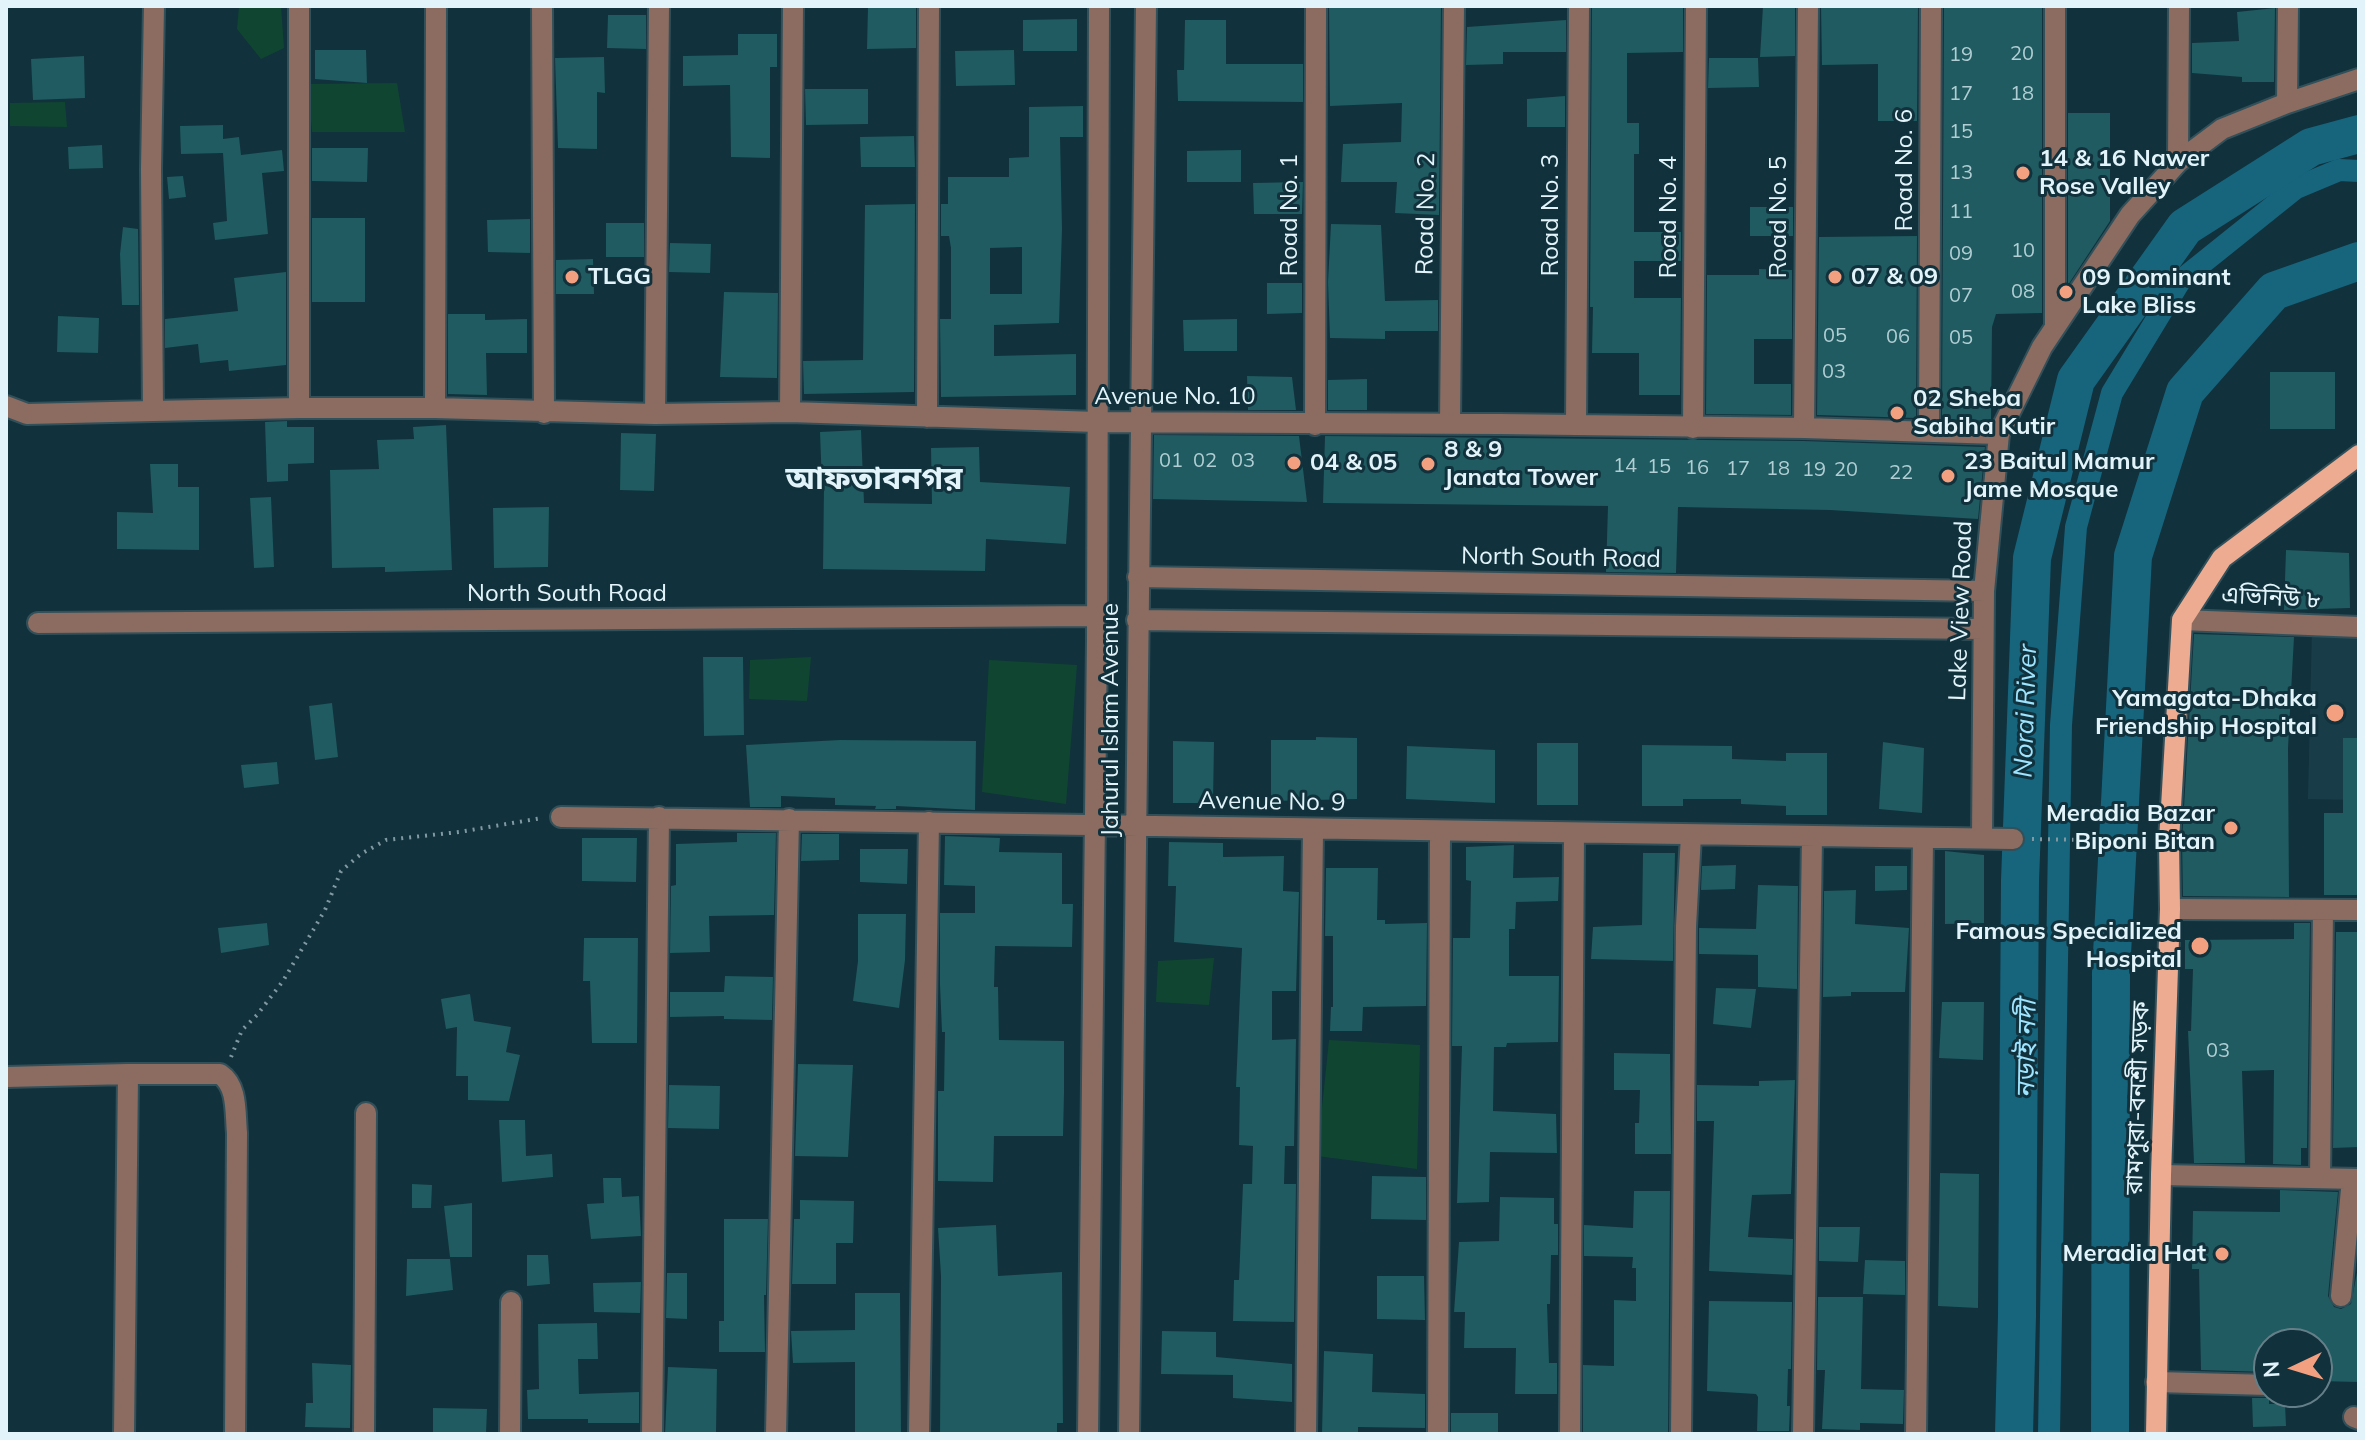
<!DOCTYPE html>
<html>
<head>
<meta charset="utf-8">
<style>
	body { margin:0 }
	#map { position:relative; width:2365px; height:1440px; overflow:hidden; background:#11313c; font-family:Mulish,sans-serif }
	canvas { display:block }
	.frame { position:absolute; inset:0; border:8px solid #e2f4fa; pointer-events:none }
	.north { position:absolute; left:2253px; top:1328px; width:80px; height:80px; box-sizing:border-box; background:#11313c; border:2px solid #657f88; border-radius:50%; rotate:266deg; font-size:22px; font-weight:700; line-height:32px; text-align:center; color:#e2f4fa }
	.north::after { content:''; display:block; margin:auto; width:28px; height:36px; background:#f2a07f; clip-path:polygon(50% 0,100% 100%,50% 72%,0 100%) }
</style>
</head>
<body>
<div id="map">
<canvas width="2365" height="1440"></canvas>
<div class="frame"></div>
<div class="north">N</div>
</div>
<script>
const ctx = document.querySelector('canvas').getContext('2d');
ctx.lineJoin = 'round';
function fillPath(path, color) { ctx.fillStyle = color; ctx.fill(path, 'evenodd'); }
function strokePath(path, color, width, dash) { ctx.strokeStyle = color; ctx.lineWidth = width; ctx.lineCap = dash ? 'butt' : 'round'; ctx.setLineDash(dash || []); ctx.stroke(path); }
function label(font, color, halo, rows, align = 'center') {
  ctx.font = font + ' Mulish,"Noto Sans Bengali",sans-serif'; ctx.lineWidth = 6; ctx.setLineDash([]); ctx.textBaseline = 'middle'; ctx.strokeStyle = halo; ctx.fillStyle = color; for (const [text, x, y, turn = 0] of rows) {
    ctx.save(); ctx.translate(x, y); ctx.rotate((+turn || 0) * Math.PI / 180); ctx.textAlign = isNaN(turn) ? turn : align; if (halo) ctx.strokeText(text, 0, 0); ctx.fillText(text, 0, 0); ctx.restore();
  }
}
fillPath(new Path2D(`
	M2312,626L2359,627V800L2308,799Z`), '#183d49');
fillPath(new Path2D(`
	M239,6H281L284,48L261,59L237,29Z
	M397,83L405,132H312L308,84Z
	M65,102L67,127L10,126V103Z
	M811,657L807,701L749,699L750,660Z
	M989,660L1077,665L1066,804L982,792Z
	M1214,958L1209,1005L1156,1002L1158,961Z
	M1329,1040L1420,1045L1417,1169L1317,1156Z`), '#104631');
strokePath(new Path2D(`
	M2049,1434L2061,725L2076,527L2112,393L2180,281L2296,188L2339,170L2359,171`), '#16657d', 22);
strokePath(new Path2D(`
	M2014,1434L2017,1316L2020,881L2032,558L2076,380L2185,227L2311,147L2359,134
	M2110,1434L2111,973L2133,556L2185,392L2274,291L2359,261`), '#16657d', 38);
fillPath(new Path2D(`
	M868,6H916V48L867,49Z
	M1329,6H1441L1439,215L1395,213L1397,182H1341L1343,144L1401,142L1402,103L1330,106Z
	M1641,6H1683V52L1627,53V123H1639V154H1634V232H1681V261H1634V298H1681L1680,395H1639V353H1592L1593,307H1590L1592,8Z
	M1763,6H1795V56L1760,57Z
	M1821,6H1918L1917,121H1878V64L1822,65Z
	M1944,6H2042V313L1996,314L1992,327L1991,421L1942,419Z
	M2275,8L2274,82H2242V77L2192,73V43L2239,41L2237,12Z
	M608,15H646V49L607,48Z
	M1077,19V51H1023V20Z
	M1185,20H1226V64H1303V102L1178,101L1177,70H1184Z
	M1566,20V52H1503V64L1466,65L1467,27Z
	M738,34H777V67H770V158L731,157L730,85L683,86V56L738,55Z
	M315,50H366L367,83L315,79Z
	M1014,50L1015,85L956,86L955,51Z
	M84,56L85,98L33,100L31,59Z
	M604,57L605,93L597,92V149L558,148L555,58Z
	M1709,58H1758L1759,87L1708,88Z
	M805,89H868V124L806,125Z
	M1565,96V127H1527V99Z
	M1083,106V137H1060L1062,229L1059,323L994,325V356L1076,354V395L941,397L940,319H951V248L949,236H941V204H948V177H1009V158L1029,157V107ZM1022,247V294H990V248Z
	M2068,113H2110V221L2068,285Z
	M223,125V139L239,137L241,155L282,150L284,171L262,173L268,234L215,240L213,223L227,221L223,153L181,154L180,126Z
	M914,136L915,167H861L860,137Z
	M102,145L103,168L69,169L68,147Z
	M312,148H368L367,182L312,181Z
	M1241,150V182H1187V151Z
	M183,176L186,197L169,199L167,177Z
	M1303,182L1302,214H1254L1253,183Z
	M915,204L914,392L804,394L803,361L863,360L865,205Z
	M1750,207H1793V236H1750Z
	M312,218H365V302H312Z
	M530,219V253L488,252L487,220Z
	M606,223H644V257H606Z
	M1331,224L1381,225L1385,301L1438,300V331H1385V339L1330,338L1328,282Z
	M123,227L138,229L139,305H122L120,254Z
	M1917,236L1916,418L1817,415L1819,237Z
	M670,243L711,244L710,273L669,272Z
	M593,259L594,294H556V260Z
	M1759,269L1792,270V339H1754V384H1791V415L1706,414L1707,275H1759Z
	M286,272V365L229,371L228,360L200,363L198,344L165,348V319L238,311L234,278Z
	M1267,283H1302V313L1267,314Z
	M724,292L778,293L777,378L720,377Z
	M448,314H485V320L527,319V353H486L487,395L448,394Z
	M58,316L99,318L98,353L57,352Z
	M1237,319V351H1184L1183,320Z
	M2270,372H2335V429H2270Z
	M1247,376L1292,377L1296,410H1248Z
	M1367,379V410H1328V380Z
	M287,421V427H314V463L288,464V481L267,482L265,422Z
	M446,425L452,570L385,572V567L332,568L330,470L379,469L377,440L414,439L413,427Z
	M861,430L864,503L932,504L931,448L979,447L980,482L1070,487L1066,544L986,539L985,571L823,569L824,486H822L820,432Z
	M621,433L656,434L654,491L620,490Z
	M1154,435L1299,436L1307,502L1153,499Z
	M1325,436L1804,441L1985,447L1978,519L1830,510L1678,507L1676,573L1606,572L1608,506L1323,503Z
	M150,464H178V487H199V550L117,549V512L153,513Z
	M271,497L274,567L254,568L250,498Z
	M549,507L548,567L494,568L493,508Z
	M2286,550L2349,553L2350,608L2284,610Z
	M2194,634L2294,637L2288,748L2289,897L2183,896L2182,841Z
	M703,657H743L744,735L704,736Z
	M332,703L338,757L315,760L309,706Z
	M1316,737L1357,738V799L1271,801V740H1316Z
	M2343,738H2359V895H2324V813H2343Z
	M840,740L976,741L975,810L896,806V809H875L876,806L835,805V798L781,796V807H750L746,745Z
	M1173,741L1214,742L1213,803H1173Z
	M1883,742L1924,748L1922,813L1879,809Z
	M1537,743H1578V805H1537Z
	M1642,745L1732,746V759L1786,761V753H1827V815H1786V806L1741,804V799H1683V806H1642Z
	M1407,746L1495,750V803L1406,799Z
	M277,762L279,784L244,788L241,765Z
	M737,833H776L774,915L709,916L710,952L670,953L671,886L676,885V844L737,842Z
	M802,834H839V860L801,861Z
	M945,836L1000,838L999,852L1062,853V904H1073L1072,947L995,946L994,987H998L999,1040L1064,1041V1093L1063,1136H994L993,1182L938,1181V1091H944L945,1032H942L940,985V913H975V886L944,885Z
	M582,838H637L636,882L582,881Z
	M1169,842L1223,843V857L1284,856L1283,891L1299,892L1296,991H1272V1040L1296,1039L1294,1146H1285L1284,1184H1296L1294,1322L1233,1321L1234,1280H1239L1243,1184H1252L1253,1146L1239,1145L1240,1087H1236L1242,948L1174,942L1176,886H1168Z
	M1514,845L1513,878L1559,877L1558,901L1516,902L1515,929H1509V976H1559L1558,1042L1507,1043L1506,1047H1494L1493,1111L1556,1114L1557,1153L1490,1152L1489,1202L1457,1203L1462,1046H1452L1453,938H1470L1471,881L1466,880V847Z
	M860,849H908L907,884L860,882Z
	M1945,851L1984,855V923L1945,924Z
	M1643,853H1675L1673,961L1591,959L1593,927L1642,925Z
	M1736,865L1735,889L1701,890L1702,866Z
	M1875,866H1907V890L1875,891Z
	M1326,868H1378L1377,920H1385V924L1427,923L1426,1006L1363,1007L1362,1031H1330L1331,1007H1333V936H1325Z
	M1758,885L1798,886L1797,989L1758,987V955L1699,954V928L1756,929Z
	M1856,890L1855,924L1909,928L1905,992H1851V996L1823,997L1824,891Z
	M858,914H906L905,960L899,1008L853,1001L858,961Z
	M267,923L269,945L221,953L218,928Z
	M2294,923H2310L2307,1148H2301V1165L2273,1164L2274,1070L2242,1071L2245,1163H2194L2188,1031H2191L2193,969H2185V940L2294,939Z
	M2336,932H2359V1147L2333,1148Z
	M584,938H638L637,1043H592L590,981H583Z
	M725,976L773,977L772,1020L724,1019V1016L670,1017V992H724Z
	M1716,988L1756,989L1751,1028L1713,1024Z
	M470,994L474,1021L511,1027L506,1052L520,1055L509,1101L468,1100V1076H456L457,1027L446,1029L441,999Z
	M1942,1002H1984L1983,1060L1939,1058Z
	M1614,1053L1670,1054L1671,1154H1635V1123H1639L1640,1090H1614Z
	M798,1064L853,1065L848,1157L795,1156Z
	M1795,1080L1791,1194L1752,1195L1748,1237L1793,1239L1792,1275L1709,1271L1714,1121H1697V1085L1759,1086V1081Z
	M669,1085L720,1086L719,1129L668,1128Z
	M499,1120H525L526,1156L552,1154L553,1177L502,1182Z
	M1940,1173L1979,1174L1978,1308L1938,1306Z
	M1372,1176L1426,1177V1220L1371,1219Z
	M603,1178H621L622,1197L639,1196L641,1236L591,1239L587,1204L604,1203Z
	M412,1184L432,1185L431,1208H412Z
	M2280,1190L2338,1192L2328,1296L2334,1307L2341,1309L2351,1304L2359,1262V1382L2317,1381V1344H2269V1372L2201,1370L2199,1269H2192L2193,1211L2280,1212Z
	M1634,1191H1670L1668,1434H1583V1365L1614,1366V1300L1636,1301V1268H1632L1633,1257L1584,1256V1225L1633,1228Z
	M1500,1197L1554,1198V1224H1558V1255H1551L1550,1304H1547L1549,1363H1557V1394H1515L1516,1348H1464L1465,1312H1454L1459,1242L1499,1241Z
	M800,1200L854,1201L853,1243H836V1284H792L794,1219H800Z
	M472,1203V1257H450L444,1206Z
	M724,1219H768L766,1295H764L765,1352H719V1321H724Z
	M996,1225L998,1276L1062,1272L1063,1423H1057V1434H940L941,1276L938,1228Z
	M1819,1227H1860L1858,1262L1819,1261Z
	M527,1255H548L550,1284L527,1286Z
	M407,1259H450L453,1290L406,1296Z
	M1865,1260L1905,1261V1295L1863,1294Z
	M667,1273H687V1319L666,1318Z
	M1377,1276H1424L1425,1320L1377,1319Z
	M641,1282L640,1313L594,1312L593,1283Z
	M855,1293H900L901,1434H855V1362L793,1363L791,1331L855,1330Z
	M1818,1297H1863L1861,1389L1904,1390L1903,1424L1860,1423V1430L1822,1429L1825,1370H1817Z
	M1709,1301L1792,1302L1791,1369H1788L1787,1406H1790L1789,1431H1757L1758,1397L1756,1394L1707,1391Z
	M597,1323L598,1359H578L579,1394L639,1392V1423H588V1419H528L527,1390L539,1389L538,1324Z
	M1162,1331L1216,1332V1357L1292,1364V1402L1233,1398V1375L1161,1374Z
	M1324,1351L1373,1354L1372,1392L1425,1394V1428L1358,1427V1434H1322Z
	M312,1363L351,1365L350,1428L305,1427L306,1403H313Z
	M668,1367L717,1369L716,1434H665Z
	M2252,1398H2269V1404H2285L2286,1426L2253,1427Z
	M433,1408L487,1409L486,1434H433Z
	M1451,1413H1498V1434H1451Z`), '#1f5b60');
const minor = new Path2D(`
	M154,6L151,169L153,411L299,408H435L655,414L790,412L1097,422L1500,424L1804,428L1999,434
	M299,6V408
	M542,6L544,413
	M2287,103L2288,6
	M2178,162L2179,6
	M2055,325V6
	M6,406L27,414L153,411
	M435,408L436,6
	M790,412L793,6
	M655,414L659,6
	M927,417L929,6
	M1450,423L1454,6
	M1315,425L1316,6
	M1576,425L1579,6
	M1693,428L1696,6
	M1804,428L1808,6
	M1929,431L1931,6
	M1138,577L1984,591
	M1137,620L1983,629
	M2182,620L2359,627
	M38,623L1097,616
	M561,817L2013,839
	M1982,838L1984,591L1999,434L2042,347L2130,215L2178,162L2222,129L2287,103L2359,79
	M2170,909L2359,910
	M128,1074H220C238,1086 235,1113 237,1133L235,1434
	M6,1077L128,1074L124,1434
	M2161,1175L2359,1179
	M2320,1178L2323,910
	M2341,1296L2352,1179
	M2156,1382L2269,1385
	M2354,1417L2359,1419
	M364,1434L366,1113
	M510,1434L511,1302
	M652,1434L659,817
	M776,1434L789,819
	M919,1434L929,822
	M1088,1434L1097,639L1099,6
	M1129,1434L1146,6
	M1306,1434L1313,829
	M1438,1434L1440,831
	M1570,1434L1574,833
	M1681,1434L1686,926L1691,835
	M1803,1434L1812,837
	M1916,1434L1923,839`);
const major = new Path2D(`
	M2156,1434L2161,1175L2170,909L2169,841L2182,620L2222,558L2359,455`);
strokePath(minor, '#32505a', 24);
strokePath(major, '#32505a', 24);
strokePath(new Path2D(`
	M2032,839L2151,841
	M231,1057L242,1030L257,1015L283,981L325,910L341,871L361,854L386,840L459,832L542,818`), '#8199a2', 4, [2, 6]);
strokePath(minor, '#8c6c60', 20);
strokePath(major, '#edab91', 20);
for (const [x, y, r, color] of [
	[2023,173,8,"#f2a07f"],
	[572,277,8,"#f2a07f"],
	[1835,277,8,"#f2a07f"],
	[2066,292,8,"#f2a07f"],
	[1897,413,8,"#f2a07f"],
	[1294,463,8,"#f2a07f"],
	[1428,464,8,"#f2a07f"],
	[1948,476,8,"#f2a07f"],
	[2335,713,10,"#f2a07f"],
	[2231,828,8,"#f2a07f"],
	[2200,946,10,"#f2a07f"],
	[2222,1254,8,"#f2a07f"]
]) { const dot = new Path2D(); dot.arc(x, y, r, 0, 2 * Math.PI); ctx.fillStyle = color; ctx.fill(dot); strokePath(dot, '#11313c', 3); }
label('20px', '#b1ced4', null, [
	["20",2022,54],
	["19",1961,55],
	["17",1961,94],
	["18",2022,94],
	["15",1961,132],
	["13",1961,173],
	["11",1961,212],
	["10",2023,251],
	["09",1961,254],
	["08",2023,292],
	["07",1961,296],
	["05",1835,336],
	["06",1898,337],
	["05",1961,338],
	["03",1834,372],
	["01",1171,461],
	["02",1205,461],
	["03",1243,461],
	["14",1625,466],
	["15",1659,467],
	["16",1697,468],
	["17",1738,469],
	["18",1778,469],
	["19",1814,470],
	["20",1846,470],
	["22",1901,473],
	["03",2218,1051]
]);
label('bold 24px', '#e2f4fa', '#11313c', [
	["14 & 16 Nawer",2039,159],
	["Rose Valley",2039,187],
	["TLGG",588,277],
	["07 & 09",1851,277],
	["09 Dominant",2082,278],
	["Lake Bliss",2082,306],
	["02 Sheba",1913,399],
	["Sabiha Kutir",1913,427],
	["8 & 9",1444,450],
	["Janata Tower",1444,478],
	["23 Baitul Mamur",1964,462],
	["Jame Mosque",1964,490],
	["04 & 05",1310,463],
	["Yamagata-Dhaka",2317,699,"right"],
	["Friendship Hospital",2317,727,"right"],
	["Meradia Bazar",2215,814,"right"],
	["Biponi Bitan",2215,842,"right"],
	["Famous Specialized",2182,932,"right"],
	["Hospital",2182,960,"right"],
	["Meradia Hat",2206,1254,"right"]
], 'left');
label('24px', '#e2f4fa', '#11313c', [
	["Road No. 6",1905,170,-90],
	["Road No. 2",1426,214,-89],
	["Road No. 1",1290,215,-90],
	["Road No. 3",1551,215,-90],
	["Road No. 4",1669,217,-90],
	["Road No. 5",1779,217,-90],
	["Avenue No. 10",1175,397],
	["North South Road",1561,558,1],
	["North South Road",567,594],
	["এভিনিউ ৮",2271,598,3],
	["Lake View Road",1961,611,-88],
	["Jahurul Islam Avenue",1111,720,-90],
	["Avenue No. 9",1272,802,1],
	["রামপুরা-বনশ্রী সড়ক",2138,1098,-88]
]);
label('italic 26px', '#9ee4fe', '#11313c', [
	["Norai River",2026,711,-88],
	["নড়াই নদী",2027,1049,-89]
]);
label('bold 32px', '#e2f4fa', '#11313c', [
	["আফতাবনগর",874,479]
]);
</script>
</body>
</html>
